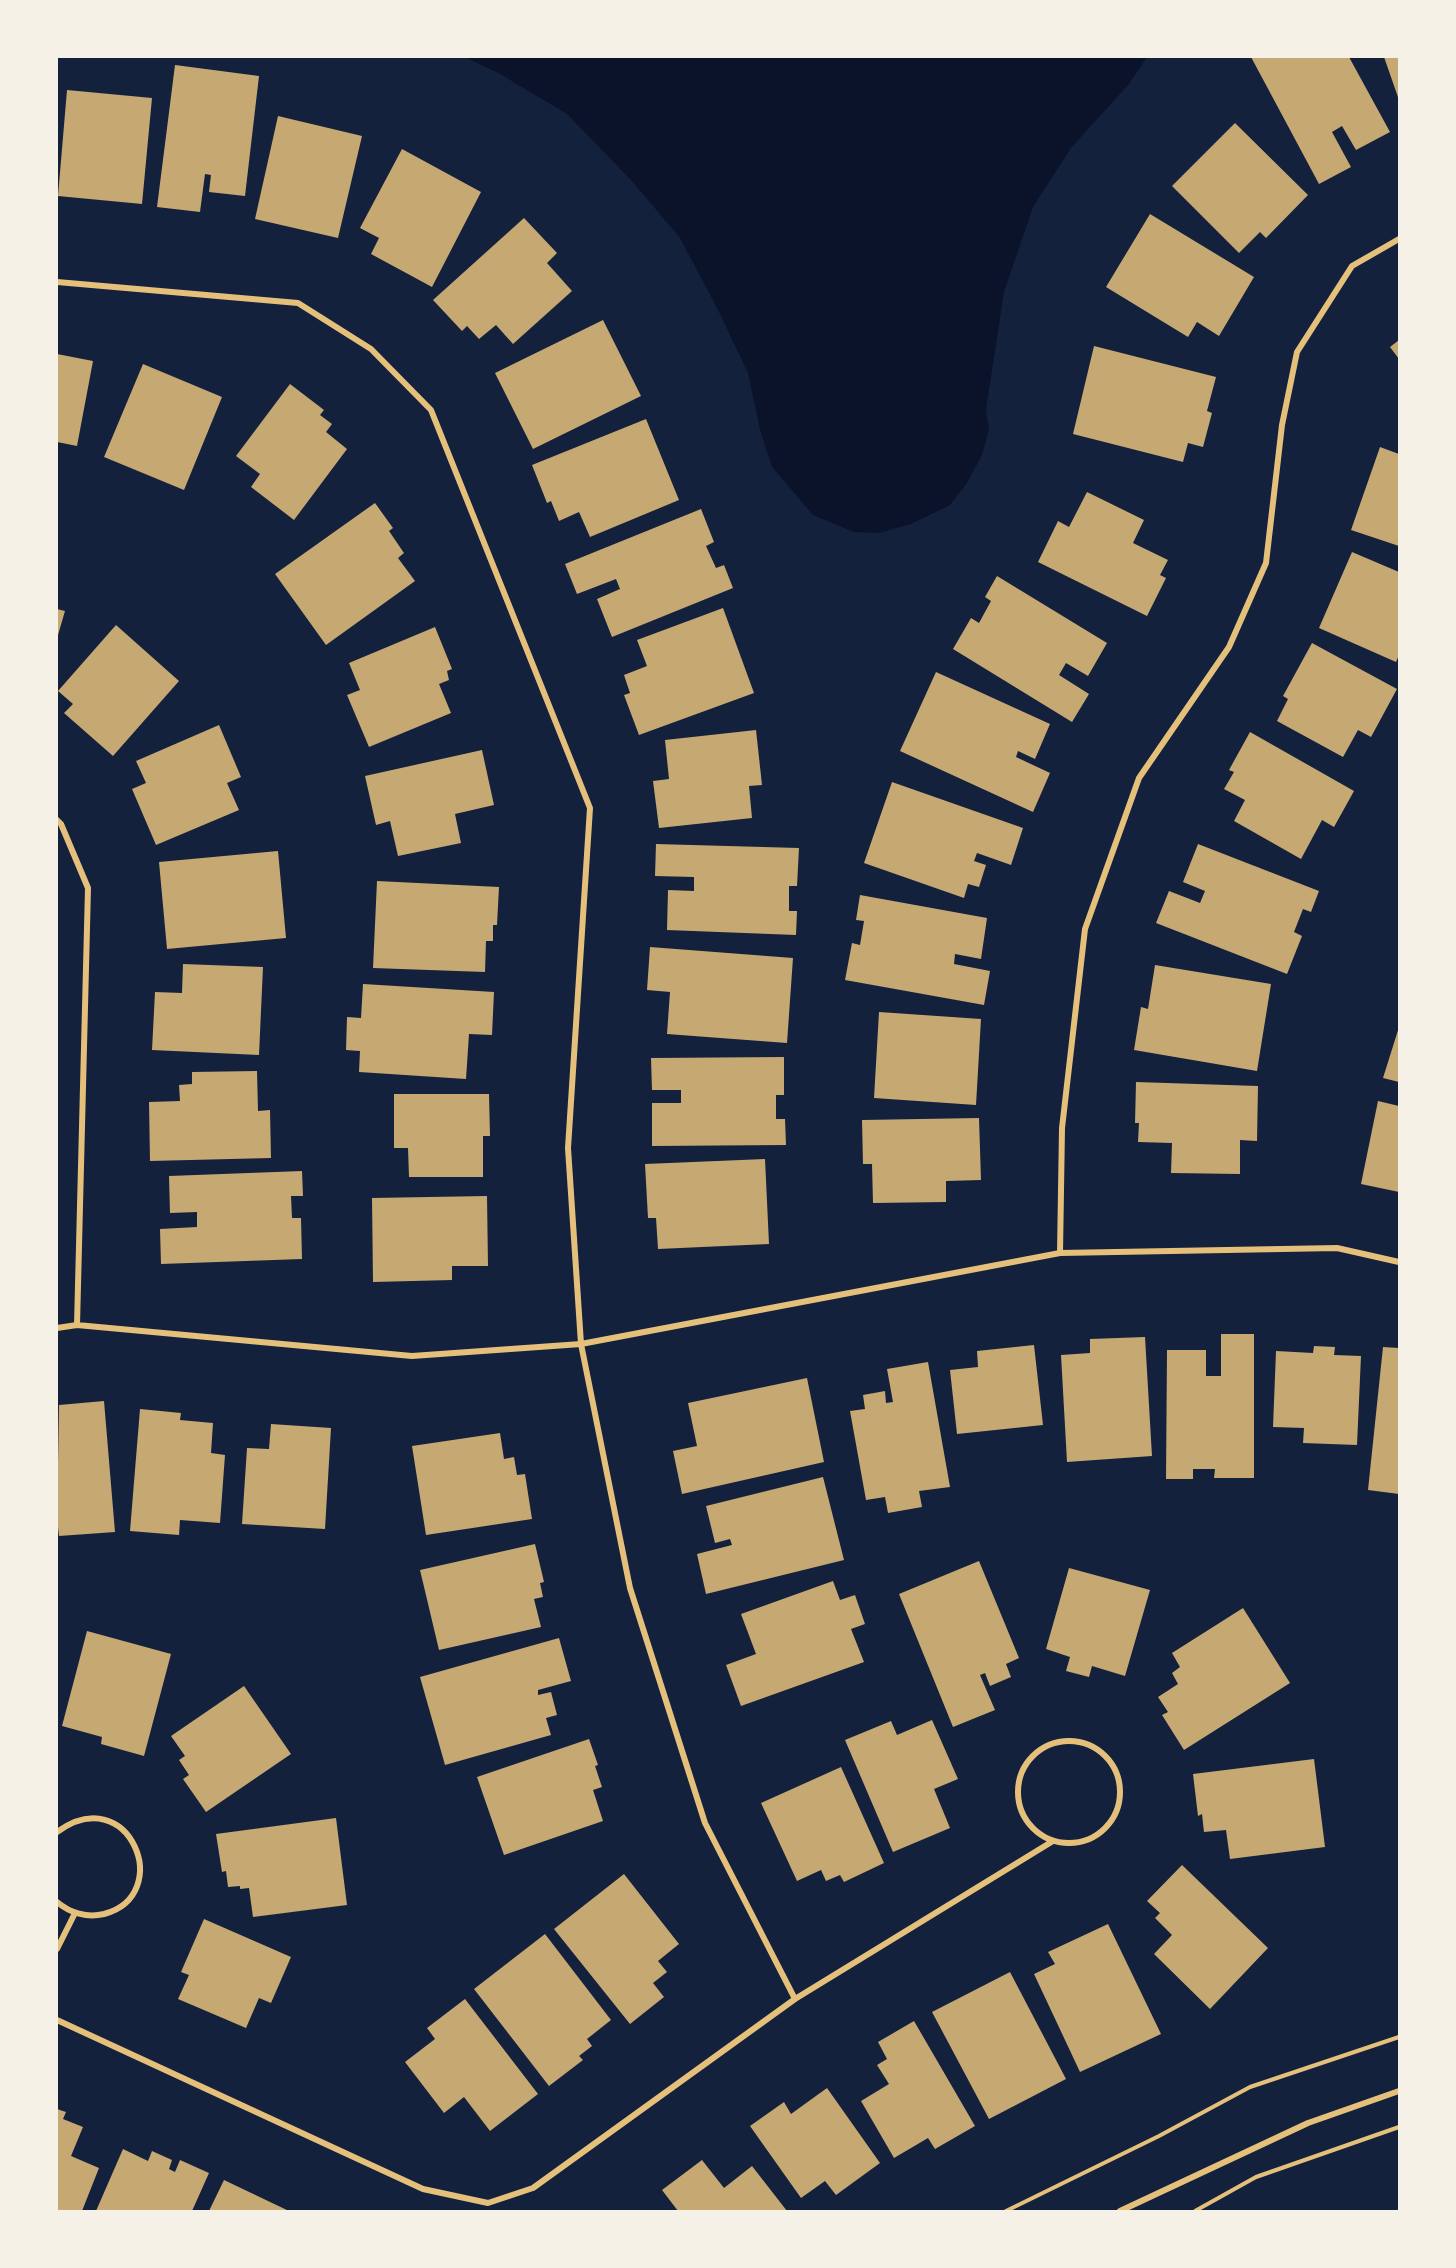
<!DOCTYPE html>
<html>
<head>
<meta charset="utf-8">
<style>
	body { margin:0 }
	#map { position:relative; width:1456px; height:2268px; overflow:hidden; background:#14213d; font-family:Roboto,sans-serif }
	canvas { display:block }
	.frame { position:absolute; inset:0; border:58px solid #f6f1e7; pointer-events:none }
</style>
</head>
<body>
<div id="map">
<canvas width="1456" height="2268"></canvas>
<div class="frame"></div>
</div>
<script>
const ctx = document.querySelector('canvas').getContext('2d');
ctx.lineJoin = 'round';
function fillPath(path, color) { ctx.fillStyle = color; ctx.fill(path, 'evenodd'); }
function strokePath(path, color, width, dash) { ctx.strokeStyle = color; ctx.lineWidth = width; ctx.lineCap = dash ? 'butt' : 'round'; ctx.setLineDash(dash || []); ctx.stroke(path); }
fillPath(new Path2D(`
	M465,57H1147L1129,84L1071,148L1033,207L1004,292L986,410L989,430L982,455L967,483L950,505L911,524L879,533L854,532L813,515L772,467L760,430L748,373L718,310L680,238L631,180L567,114L500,74Z`), '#0b132b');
fillPath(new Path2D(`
	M1251,57H1349L1390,132L1356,150L1342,126L1332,132L1351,167L1319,184Z
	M1384,57H1399V100Z
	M175,65L259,76L245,196L209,192L211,175L205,174L200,212L157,207Z
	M67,90L152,98L142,204L58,196Z
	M278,116L362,136L338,238L255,219Z
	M1235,123L1308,195L1266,238L1260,232L1239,253L1172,186Z
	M402,149L481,192L432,287L371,254L379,238L360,228Z
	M1150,214L1254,277L1219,336L1197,322L1188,337L1106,287Z
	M524,218L557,253L547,263L572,291L513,344L496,325L479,339L467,326L462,331L433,300Z
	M603,320L641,396L533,449L495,373Z
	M1399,340V359L1390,347Z
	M1094,346L1216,377L1207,411L1212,413L1203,447L1188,443L1183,462L1073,434Z
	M57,354L93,361L77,446L57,442Z
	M143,364L222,397L184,490L104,457Z
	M290,384L324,410L320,415L332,424L326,432L347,449L294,520L251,487L260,474L236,456Z
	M646,419L679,500L590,537L579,512L559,521L551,501L547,503L532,465Z
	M1380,447L1399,454V546L1351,530Z
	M1087,492L1144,520L1133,543L1168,560L1160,575L1166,578L1147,616L1038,562L1058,521L1069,527Z
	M375,503L393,528L389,531L404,553L398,558L415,581L326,645L275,574Z
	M701,509L714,542L706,546L716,568L724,565L733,588L612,637L597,599L620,589L616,579L577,594L565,564Z
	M1352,552L1399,572V655L1396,662L1319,628Z
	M997,576L1107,643L1088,676L1066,663L1059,675L1089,694L1072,722L953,649L971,618L979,623L991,601L985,597Z
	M723,608L754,693L639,735L624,695L630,693L624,675L647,666L637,640Z
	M57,609L65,611L58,635L57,634Z
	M116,625L179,681L113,756L64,713L73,704L58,691Z
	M435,627L452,669L447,671L449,680L439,684L451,713L369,747L347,695L360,690L349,663Z
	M1312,643L1397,689L1371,737L1358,730L1343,757L1277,721L1288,699L1283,696Z
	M936,672L1050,724L1035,759L1018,751L1016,757L1050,773L1033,812L900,751Z
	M219,725L241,777L227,783L239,810L156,845L132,789L146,783L136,761Z
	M756,730L762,785L749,786L752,818L659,828L653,781L669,779L665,740Z
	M1250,732L1354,791L1334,827L1322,820L1301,859L1234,821L1245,800L1224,789L1234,772L1229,770Z
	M482,750L494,805L455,814L461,843L398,856L390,821L376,825L365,776Z
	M892,782L1023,828L1011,865L977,853L974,861L986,865L979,887L968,884L964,898L864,863Z
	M656,844L799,848L797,886H789V911H797L796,935L667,930L668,890L694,891V877L655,876Z
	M1198,844L1319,891L1311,912L1303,909L1294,932L1302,936L1287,974L1156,923L1169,891L1200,903L1205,891L1183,882Z
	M278,851L286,938L167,949L159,862Z
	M377,881L499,887L497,925H493V941H486L485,972L373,968Z
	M860,895L987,918L981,959L955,954L954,964L990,971L984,1005L845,980L852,943L860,945L864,921L856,920Z
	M650,947L793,958L787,1043L667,1034L670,992L647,990Z
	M183,964L263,967L259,1055L152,1050L155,992L182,993Z
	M1155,965L1271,984L1257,1071L1134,1050L1141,1007L1148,1009Z
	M363,984L494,992L492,1035L469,1034L466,1079L359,1072L360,1051L346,1050L347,1017L361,1018Z
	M879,1012L981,1019L976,1105L874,1098Z
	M1399,1027V1082L1383,1078Z
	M784,1057V1095H776V1119H785L786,1145L652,1146V1103H681V1090H652L651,1058Z
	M257,1071L258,1111L270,1110L271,1158L150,1161L149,1102L180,1101L179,1085L192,1084V1072Z
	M1136,1082L1258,1086L1257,1141L1240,1140V1174L1171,1173L1172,1143L1138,1142L1139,1123H1135Z
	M394,1094H489L490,1136H483V1177H409L408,1148H394Z
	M1378,1101L1399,1106V1192L1361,1184Z
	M979,1118L981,1180L946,1181V1202L873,1203L872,1164H863L862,1120Z
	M765,1159L769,1244L658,1249L656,1218H648L645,1164Z
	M302,1171L303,1196H291L292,1218H301L302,1259L161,1264L160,1229L197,1227V1212L170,1213L169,1176Z
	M487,1196L488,1266H452V1280L373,1282L372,1198Z
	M1221,1334H1254V1478H1214L1215,1469H1193V1479H1166L1167,1350H1206V1376H1221Z
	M1145,1337L1152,1456L1067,1462L1061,1355L1090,1353V1339Z
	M1034,1345L1043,1425L957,1434L950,1370L978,1367L977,1351Z
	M1314,1346L1335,1347L1334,1355L1361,1356L1357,1445L1303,1443L1304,1428L1273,1427L1276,1351L1313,1353Z
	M1383,1347L1399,1348V1494L1368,1490Z
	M928,1362L950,1487L919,1491L922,1507L888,1513L885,1497L866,1500L850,1411L865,1409L863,1395L885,1391L886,1403L893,1402L887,1369Z
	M807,1378L824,1462L682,1494L673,1451L697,1446L688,1403Z
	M104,1401L115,1532L59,1536L57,1519L59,1405Z
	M140,1409L181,1413L180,1420L213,1423L211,1453L225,1455L220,1523L180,1520L179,1535L130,1531Z
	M271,1424L331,1428L325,1529L242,1524L247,1448L269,1449Z
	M500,1433L504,1459L514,1457L517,1475L525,1474L532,1519L426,1535L412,1446Z
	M823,1477L844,1560L706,1594L697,1554L732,1545L730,1539L715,1543L706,1506Z
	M535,1544L544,1582L540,1583L543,1597L534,1599L541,1627L439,1650L420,1570Z
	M979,1561L1019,1658L1006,1664L1011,1677L990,1686L985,1673L980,1675L995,1710L953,1727L899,1594Z
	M1069,1568L1150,1590L1125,1676L1092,1666L1089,1677L1066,1671L1070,1657L1046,1649Z
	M833,1581L840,1600L855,1595L865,1624L851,1629L864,1662L741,1706L726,1665L756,1654L741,1614Z
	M1243,1608L1290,1683L1184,1750L1162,1715L1168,1712L1158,1697L1178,1684L1172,1673L1180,1667L1172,1653Z
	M87,1631L171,1654L144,1756L101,1744L102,1737L62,1726Z
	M559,1638L571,1681L538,1690V1695L551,1692L557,1715L546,1718L551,1735L445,1765L420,1677Z
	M244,1686L291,1754L206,1812L183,1779L189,1775L179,1760L185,1756L171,1736Z
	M932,1720L958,1779L934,1789L950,1828L893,1852L845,1740L891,1721L897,1735Z
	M589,1739L598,1765L595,1766L602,1787L593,1790L603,1821L504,1855L477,1777Z
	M1314,1759L1325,1847L1230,1859L1226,1830L1204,1832L1202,1814L1198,1816L1193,1774Z
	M841,1767L884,1863L844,1882L840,1875L826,1881L821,1870L797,1881L761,1803Z
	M336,1818L347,1905L253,1917L249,1888L240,1889V1886L228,1887L226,1871L222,1872L216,1834Z
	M1182,1865L1268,1948L1210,2009L1154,1954L1172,1935L1155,1918L1160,1913L1147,1901Z
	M624,1874L679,1944L658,1961L667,1972L653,1983L664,1997L630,2024L554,1929Z
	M204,1919L291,1957L271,2003L259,1998L246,2028L178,1999L189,1975L181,1972Z
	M1108,1924L1161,2034L1080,2072L1034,1974L1055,1964L1048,1952Z
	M545,1934L611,2020L587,2039L592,2046L579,2056L583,2060L549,2086L474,1989Z
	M1010,1972L1066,2079L989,2119L932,2012Z
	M465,1999L538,2094L490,2131L464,2097L444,2113L405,2062L435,2039L427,2028Z
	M914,2021L975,2126L935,2149L928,2138L894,2158L861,2101L889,2084L877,2065L887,2059L878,2042Z
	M827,2088L880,2163L836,2195L825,2181L801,2198L750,2126L784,2102L791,2114Z
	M57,2109L66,2112L63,2119L83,2127L71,2156L99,2168L82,2211H57Z
	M123,2149L148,2161L152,2151L172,2160L169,2169L175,2172L180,2160L209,2173L192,2211H96Z
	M702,2160L724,2188L752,2166L787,2211H678L662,2190Z
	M224,2180L289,2211H209Z`), '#c6a872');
strokePath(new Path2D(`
	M1006,2211L1159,2136L1250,2087L1399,2037
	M1195,2211L1256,2177L1399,2127`), '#e5c07b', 4);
strokePath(new Path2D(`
	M57,282L298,303L371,349L431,410L590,808L568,1148L581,1344L630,1588L705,1823L795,1999
	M57,820L61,824L88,888L77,1325
	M1060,1253L1062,1128L1085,929L1139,778L1229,647L1266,563L1282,425L1297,352L1352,266L1399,239
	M57,1328L77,1325L412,1356L581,1344L1060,1253L1337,1248L1399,1262
	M1018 1792a51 51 0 1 1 102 0a51 51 0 1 1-102 0Z
	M57,1832C129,1779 176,1895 104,1914C87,1918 70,1913 57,1902
	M57,1949L75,1913
	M57,2020L423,2189L488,2203L533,2188L795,1999L1053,1841
	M1120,2211L1308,2123L1399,2091`), '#e5c07b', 6);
</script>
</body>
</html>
